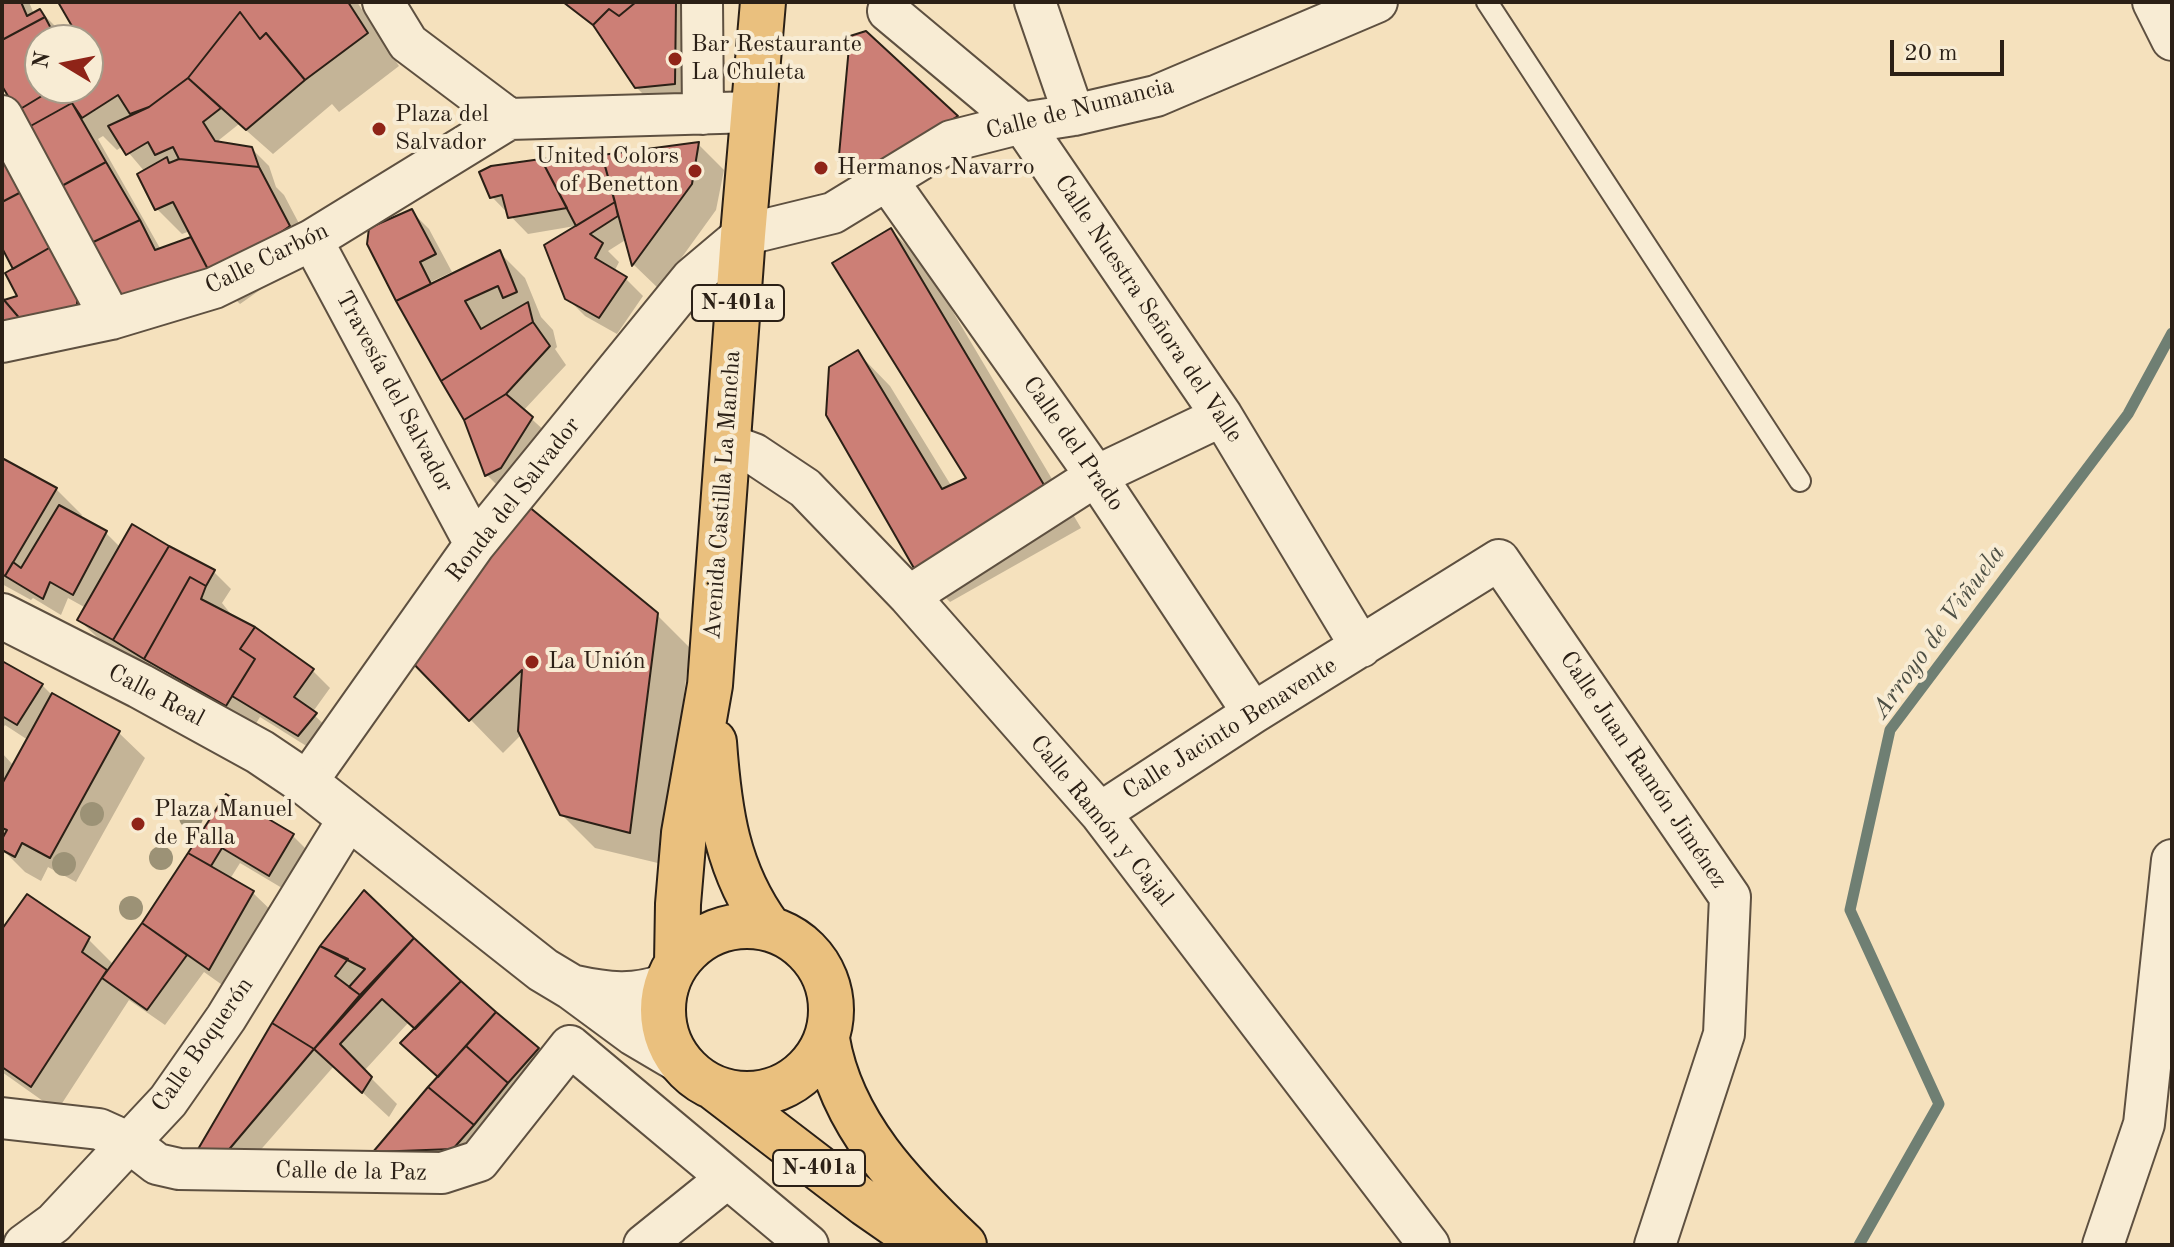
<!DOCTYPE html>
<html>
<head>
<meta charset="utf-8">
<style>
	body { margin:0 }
	#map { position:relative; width:2174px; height:1247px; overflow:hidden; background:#f5e1bd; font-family:"Old Standard TT",serif }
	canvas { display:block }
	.frame { position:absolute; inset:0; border:4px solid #2b2016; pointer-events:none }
	.north { position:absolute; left:24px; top:24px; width:80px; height:80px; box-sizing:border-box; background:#f8ecd4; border:2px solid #a69a88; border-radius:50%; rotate:280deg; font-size:22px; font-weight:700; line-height:32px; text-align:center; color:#2b2016 }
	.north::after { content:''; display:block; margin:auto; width:28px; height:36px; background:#8f2418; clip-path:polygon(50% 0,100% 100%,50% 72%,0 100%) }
	.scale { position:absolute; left:1890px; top:40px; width:114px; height:36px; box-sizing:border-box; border:4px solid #2b2016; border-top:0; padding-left:10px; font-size:24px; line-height:28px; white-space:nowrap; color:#2b2016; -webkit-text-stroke:6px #f8ecd4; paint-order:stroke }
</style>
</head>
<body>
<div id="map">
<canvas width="2174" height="1247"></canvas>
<div class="frame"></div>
<div class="north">N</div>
<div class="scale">20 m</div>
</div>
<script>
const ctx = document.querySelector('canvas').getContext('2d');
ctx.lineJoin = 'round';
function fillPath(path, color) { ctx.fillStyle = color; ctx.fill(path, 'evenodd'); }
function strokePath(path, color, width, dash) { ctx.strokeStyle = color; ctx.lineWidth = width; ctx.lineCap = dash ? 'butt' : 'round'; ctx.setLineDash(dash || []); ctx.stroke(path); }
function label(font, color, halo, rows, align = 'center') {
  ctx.font = font + ' "Old Standard TT",serif'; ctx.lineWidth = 8; ctx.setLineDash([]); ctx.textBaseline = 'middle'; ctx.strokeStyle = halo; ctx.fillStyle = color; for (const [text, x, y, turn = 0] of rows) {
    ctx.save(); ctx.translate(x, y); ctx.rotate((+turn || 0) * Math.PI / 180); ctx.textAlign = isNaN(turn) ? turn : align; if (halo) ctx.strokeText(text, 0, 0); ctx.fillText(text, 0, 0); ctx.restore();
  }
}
fillPath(new Path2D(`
	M2,2H29L34,14L40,11L57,28L63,40H40V88H88V40H72L80,36L60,2H357L399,66L339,112L332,104L273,154L239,124L219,140L221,144L251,148L269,166L276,187L284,195L314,252L240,304L232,296L140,326L2,81ZM103,136L117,150L123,146L145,172L157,209L182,234L190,231L197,246L190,240L161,250L98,139Z
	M562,2H693L692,101L654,105L636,87L600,32Z
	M698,144L724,170L716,210L659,289L634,265L627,239L608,251L619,262L614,272L626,279L643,296L617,334L585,316L567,298L581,225L528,234L492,197L602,157Z
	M412,212L429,229L452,272L401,296V301L500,253L525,278L541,317L553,330L557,347L555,349L566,365L523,411L549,435L504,492L487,475L466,419L398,300Z
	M891,230L924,263L1081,528L950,602L917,569L858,353L890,386L952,487L969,479Z
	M2,461L56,489L82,515L80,518L106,533L121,548L214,572L231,589L222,603L230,613L229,616L313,671L330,688L312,713L332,732L316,752L260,717L252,730L97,637L79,620L86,608L68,598L61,615L33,598L31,600L2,584Z
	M657,615L690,648L662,864L595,848L561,814L522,734L503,753L408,655Z
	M2,663L42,685L54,697L119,733L145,758L76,882L48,867L41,881L25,872L2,849L5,837L2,834V753L14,766L28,740L5,725L2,730Z
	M227,797L293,836L310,853L287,891L240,863L230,879L253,893L279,918L235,994L204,972L165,1025L129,1000L57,1111L2,1072V933L88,939L114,965L150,929L144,923Z
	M412,939L555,1067L470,1166L376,1152L440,1078L416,1030L408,1023L364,1071L397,1104L389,1117L334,1066L243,1170L213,1173L321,947Z`), '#0003');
strokePath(new Path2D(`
	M1859,1245L1939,1104L1850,910L1890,730L2128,414L2172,333`), '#6f7f73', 11);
const building = new Path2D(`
	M2,2H21L27,16L40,9L45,17L2,40Z
	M58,2H348L368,33L305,80L266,33L260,39L240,12L188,78L149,107L130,114L118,95L82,118L72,103L27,128L17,111L55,88H88V67L94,64L88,53V40H80Z
	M563,2H636L619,16L609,9L593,25Z
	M636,2H676L675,84L635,88L593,25L609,9L619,16Z
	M240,12L260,39L266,33L305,80L246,130L188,78Z
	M45,17L57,40H40V88H55L17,111L2,86V40Z
	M866,31L958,116L855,179L838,166L850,36Z
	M188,78L221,108L203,122L215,141L252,147L259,167L179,159L173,147L155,155L148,142L126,155L108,126L149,107Z
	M72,103L106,162L58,188L27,128Z
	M699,142L692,184L632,266L602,155Z
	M2,145L27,189L2,202Z
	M602,155L615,202L576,226L541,159Z
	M167,157L169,163L179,159L259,167L290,226L213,279L173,202L155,210L137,174Z
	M541,159L567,208L508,218L502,195L490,198L479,172L491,166Z
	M106,162L140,220L87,245L58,188Z
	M27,189L56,244L13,269L2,248V202Z
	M615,202L618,216L590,234L603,243L595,258L627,277L599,318L565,299L544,245Z
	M412,209L436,254L420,262L431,284L396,301L367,244L369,228Z
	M140,220L155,250L191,237L213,279L121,310L87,245Z
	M891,228L1050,495L915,570L826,415L829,367L858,350L942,489L966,478L832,263Z
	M56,244L79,289L76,311L21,320L4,300L17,296L5,273Z
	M500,250L517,292L503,298L498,286L465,301L481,329L528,302L533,322L441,381L396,301Z
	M2,297L4,300L21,320L2,324Z
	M533,322L550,346L506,394L464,420L441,381Z
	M506,394L533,417L501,468L485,476L464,420Z
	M2,458L57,488L5,576L2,574Z
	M59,505L107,531L73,595L50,582L43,599L5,576L13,562L21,568Z
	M528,506L658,613L630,833L560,815L518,731L522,670L469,721L405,655Z
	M132,524L169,546L113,640L77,620Z
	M169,546L215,570L206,586L190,577L144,659L113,640Z
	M190,577L206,586L201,599L255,627L240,649L255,659L226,706L144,659Z
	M255,627L314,669L294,697L317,713L298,736L232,696L255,659L240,649Z
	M2,661L43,684L17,725L2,716Z
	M52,693L120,731L50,858L22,843L15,857L2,850V839L7,830L2,828V784Z
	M226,794L294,834L269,876L222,848L211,866L188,853Z
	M188,853L254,891L209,970L142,923Z
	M364,890L414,938L360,995L349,987L365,969L320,946Z
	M27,894L90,937L82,952L107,970L31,1087L2,1067V929Z
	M142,923L187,955L147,1010L102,978Z
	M414,938L461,981L415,1029L382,999L340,1044L372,1077L362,1093L314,1049Z
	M320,946L348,959L335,976L360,995L314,1049L272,1023Z
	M461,981L496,1012L438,1077L400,1043Z
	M496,1012L539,1048L508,1083L466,1046Z
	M272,1023L314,1049L226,1153L194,1156Z
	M466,1046L508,1083L474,1125L428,1087Z
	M428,1087L474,1125L453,1149L373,1152Z`);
fillPath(building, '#cc7f76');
strokePath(building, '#2b2016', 2);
const service = new Path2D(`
	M1487,2L1800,481`);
const minor = new Path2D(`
	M383,2L408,43L509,119L754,112
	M702,2L703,114
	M1035,2L1074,115
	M2153,2L2172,40
	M888,11L1022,123L1222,416L1361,647
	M2,116L111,319
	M887,180L1096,476L1253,713
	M312,240L475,544
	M2,342L111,319L214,288L312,240L509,119
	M727,444L754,454L805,488L909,596L1100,813L1429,1245
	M909,596L1096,476L1222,416
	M306,783L475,544L692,278L743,235L833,213L951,141L1022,123L1074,115L1156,96L1377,2
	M1100,813L1253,713L1499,560L1730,897L1724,1034L1655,1245
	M570,1046L808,1245
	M2,1118L99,1129L130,1143L157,1164L179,1169L442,1173L479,1161L570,1046
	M24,1245L54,1223L168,1101L226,1018L349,818
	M644,1245L726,1179
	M2103,1245L2144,1124L2172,860`);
const tertiary = new Path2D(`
	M2,616L140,686L260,752L306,783L543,970L573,988L634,1033L678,1059
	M575,988C606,995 636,998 666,986`);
const primary = new Path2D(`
	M714,742C719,811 727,871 769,928
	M663 1010a84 84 0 1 1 168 0a84 84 0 1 1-168 0Z
	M677,963L678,904L684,833L710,685L743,235L763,2
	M827,1039C841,1124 904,1188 964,1245
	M716,1089L866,1204L925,1245`);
strokePath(service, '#5e5040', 24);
strokePath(minor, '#5e5040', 44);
strokePath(tertiary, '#5e5040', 48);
strokePath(primary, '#2b2016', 48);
strokePath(service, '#f8ecd4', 20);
strokePath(minor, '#f8ecd4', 40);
strokePath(tertiary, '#f8ecd4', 44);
strokePath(primary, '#eac07e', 44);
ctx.fillStyle = '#9c9276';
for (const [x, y] of [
	[92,814],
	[191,817],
	[161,858],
	[64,864],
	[131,908]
]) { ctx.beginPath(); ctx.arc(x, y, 12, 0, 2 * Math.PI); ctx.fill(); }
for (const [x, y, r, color] of [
	[675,59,8,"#8f2418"],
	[379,129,8,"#8f2418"],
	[821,168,8,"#8f2418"],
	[695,171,8,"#8f2418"],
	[532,662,8,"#8f2418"],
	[138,824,8,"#8f2418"]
]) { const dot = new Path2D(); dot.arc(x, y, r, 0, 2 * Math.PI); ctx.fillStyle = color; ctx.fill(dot); strokePath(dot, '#f8ecd4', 3); }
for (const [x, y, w] of [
	[738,303,92],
	[819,1168,92]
]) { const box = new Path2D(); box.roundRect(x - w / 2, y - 18, w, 36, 6); ctx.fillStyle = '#f8ecd4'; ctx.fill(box); strokePath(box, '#2b2016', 2); }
label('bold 22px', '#2b2016', null, [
	["N-401a",738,303],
	["N-401a",819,1168]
]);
label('24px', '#2b2016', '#f8ecd4', [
	["Bar Restaurante",691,45],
	["La Chuleta",691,73],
	["Plaza del",395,115],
	["Salvador",395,143],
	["United Colors",679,157,"right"],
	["of Benetton",679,185,"right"],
	["Hermanos Navarro",837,168],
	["La Unión",548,662],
	["Plaza Manuel",154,810],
	["de Falla",154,838]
], 'left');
label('24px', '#2b2016', '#f8ecd4', [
	["Calle de Numancia",1080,109,-14],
	["Calle Carbón",267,259,-26],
	["Calle Nuestra Señora del Valle",1148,309,56],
	["Travesía del Salvador",394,392,62],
	["Calle del Prado",1073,444,55],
	["Avenida Castilla La Mancha",723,495,-86],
	["Ronda del Salvador",514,500,-52],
	["Calle Real",156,696,28],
	["Calle Jacinto Benavente",1230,729,-32],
	["Calle Juan Ramón Jiménez",1643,770,56],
	["Calle Ramón y Cajal",1101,821,51],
	["Calle Boquerón",203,1045,-55],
	["Calle de la Paz",351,1172,1]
]);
label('italic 26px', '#4d4f44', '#f8ecd4', [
	["Arroyo de Viñuela",1939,632,-54]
]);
</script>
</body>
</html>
